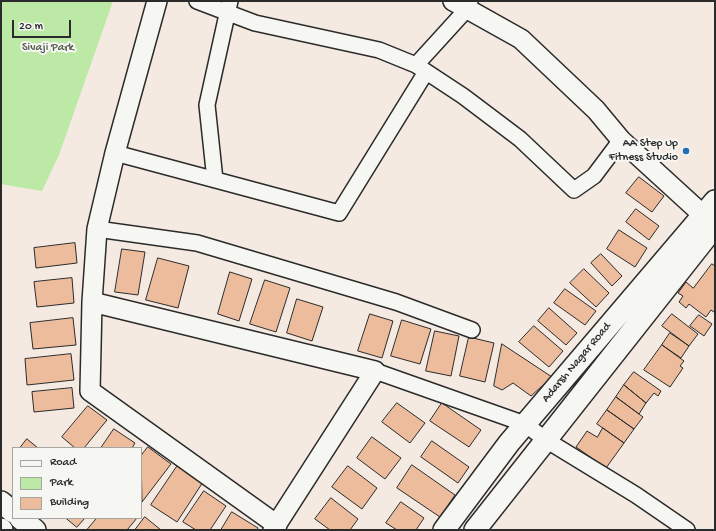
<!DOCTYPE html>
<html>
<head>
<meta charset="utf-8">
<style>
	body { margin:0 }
	#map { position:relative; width:716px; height:531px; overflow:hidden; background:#f4eae1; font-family:"Gochi Hand",sans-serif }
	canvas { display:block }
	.frame { position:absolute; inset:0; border:2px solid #2b2b2b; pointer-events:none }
	.legend { position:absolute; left:12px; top:447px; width:130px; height:72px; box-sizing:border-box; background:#f6f6f2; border:1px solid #a5a5a2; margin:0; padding:5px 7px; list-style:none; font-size:12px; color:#2b2b2b }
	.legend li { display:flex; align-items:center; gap:8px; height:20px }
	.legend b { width:20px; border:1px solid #a5a5a2 }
	.scale { position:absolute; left:12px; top:20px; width:59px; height:18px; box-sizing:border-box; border:2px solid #2b2b2b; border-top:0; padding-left:5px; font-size:12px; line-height:14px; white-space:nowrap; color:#2b2b2b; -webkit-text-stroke:3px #f6f6f2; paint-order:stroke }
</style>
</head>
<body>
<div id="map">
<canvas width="716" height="531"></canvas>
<div class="frame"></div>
<ul class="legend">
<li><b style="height:5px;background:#f6f6f2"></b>Road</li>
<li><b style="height:11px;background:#bce9a6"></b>Park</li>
<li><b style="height:11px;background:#ecbc9c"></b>Building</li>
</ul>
<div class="scale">20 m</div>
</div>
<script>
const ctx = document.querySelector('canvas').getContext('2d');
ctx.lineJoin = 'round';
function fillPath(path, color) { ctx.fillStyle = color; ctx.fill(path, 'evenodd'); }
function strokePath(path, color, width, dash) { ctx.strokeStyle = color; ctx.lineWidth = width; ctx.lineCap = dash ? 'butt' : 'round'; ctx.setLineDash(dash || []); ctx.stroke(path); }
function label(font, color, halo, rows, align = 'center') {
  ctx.font = font + ' "Gochi Hand",sans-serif'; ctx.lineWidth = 4; ctx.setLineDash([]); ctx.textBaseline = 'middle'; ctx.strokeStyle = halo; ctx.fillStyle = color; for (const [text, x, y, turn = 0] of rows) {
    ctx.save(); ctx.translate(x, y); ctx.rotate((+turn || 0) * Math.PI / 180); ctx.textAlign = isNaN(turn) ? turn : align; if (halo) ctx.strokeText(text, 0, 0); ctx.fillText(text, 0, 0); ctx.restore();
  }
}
fillPath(new Path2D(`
	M1,1H113L59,155L42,191L1,184Z`), '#bce9a6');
const building = new Path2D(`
	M639,177L664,196L652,212L626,193Z
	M636,209L659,226L649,240L626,222Z
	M619,230L647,248L635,267L607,249Z
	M75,243L77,263L36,268L34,248Z
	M122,249L145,252L138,295L115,292Z
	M601,254L622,276L612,286L591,263Z
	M158,258L189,266L178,308L146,300Z
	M712,264L715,266V310L714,312L711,310L706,317L689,304L686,308L679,302L683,296L678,293L686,282L693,288Z
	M584,269L609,293L596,307L570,283Z
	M230,272L252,279L239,321L218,314Z
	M72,278L74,303L37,307L34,282Z
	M265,280L290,288L276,332L250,324Z
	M565,289L596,311L585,325L554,303Z
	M297,299L323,307L312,341L287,333Z
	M549,308L577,333L566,345L538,321Z
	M370,314L393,321L382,358L358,351Z
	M672,314L698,334L689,346L662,326Z
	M699,315L712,324L704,336L690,326Z
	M73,318L76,345L33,349L30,323Z
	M402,320L431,329L420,364L391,356Z
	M534,326L563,351L549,367L519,342Z
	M435,331L459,336L451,376L426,371Z
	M670,333L689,346L681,358L662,345Z
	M469,337L494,343L485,382L460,376Z
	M502,344L552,377L531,396L513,383L502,390L494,386Z
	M662,345L684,361L680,366L683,368L670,387L644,370Z
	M71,354L74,380L27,385L25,359Z
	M634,372L661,391L658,396L654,393L646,403L624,385Z
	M624,385L646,403L639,414L616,397Z
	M72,388L74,408L34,412L32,392Z
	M616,397L643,417L634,429L607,410Z
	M397,403L425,423L410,443L382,422Z
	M442,403L481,430L469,447L430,421Z
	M88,406L107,420L84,448H75L62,437Z
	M607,410L634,429L624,443L597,424Z
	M603,428L624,443L606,468L576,447L587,431L597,437Z
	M114,429L135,443L132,448H101Z
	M372,437L401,458L385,479L357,458Z
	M27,439L38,448H20Z
	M432,441L469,467L458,483L421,457Z
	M148,447L171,464L142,502L141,456Z
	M178,465L203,482L177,522L151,505Z
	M412,465L455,495L440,517L397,488Z
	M348,466L377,488L362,509L332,487Z
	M204,491L226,506L210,530H196L183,522Z
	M331,498L358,519L350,530H330L315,519Z
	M401,502L424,518L416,530H397L386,523Z
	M232,512L258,528L257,530H221Z
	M145,517L161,530H135Z
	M66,518H85L77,527Z
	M97,518H137L127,530H87Z`);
fillPath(building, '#ecbc9c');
strokePath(building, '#2b2b2b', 1);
const minor = new Path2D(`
	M197,1L255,23L379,50L416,65L463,96L520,139L574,190L594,176L621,140
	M416,65L467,9L470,1
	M115,153L339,213L426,72
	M215,180L207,105L230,1
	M97,229L197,243L396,302L472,330
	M375,371L525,424L546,440L636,495L687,530`);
const tertiary = new Path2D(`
	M157,1L115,153L97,229L92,302L90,391L277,525
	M453,1L521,39L596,110L621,140L714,225
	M92,302L375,371L273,530`);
const secondary = new Path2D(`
	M1,502L13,512
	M20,518L35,530
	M1,529L2,530
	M444,530L509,443L715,201
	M475,530L715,226`);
strokePath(minor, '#2b2b2b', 18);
strokePath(tertiary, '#2b2b2b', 22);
strokePath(secondary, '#2b2b2b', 24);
strokePath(minor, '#f6f6f2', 15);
strokePath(tertiary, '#f6f6f2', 19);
strokePath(secondary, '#f6f6f2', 21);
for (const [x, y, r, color] of [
	[686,151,4,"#1f6fb2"]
]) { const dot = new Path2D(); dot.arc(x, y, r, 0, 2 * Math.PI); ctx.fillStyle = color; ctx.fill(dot); strokePath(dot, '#f6f6f2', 1.5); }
label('12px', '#4f5a4a', '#f6f6f2', [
	["Sivaji Park",48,48]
]);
label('12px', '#2b2b2b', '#f6f6f2', [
	["AA Step Up",678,144],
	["Fitness Studio",678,158]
], 'right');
label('12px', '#2b2b2b', '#f6f6f2', [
	["Adarsh Nagar Road",577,363,-50]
]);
</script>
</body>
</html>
